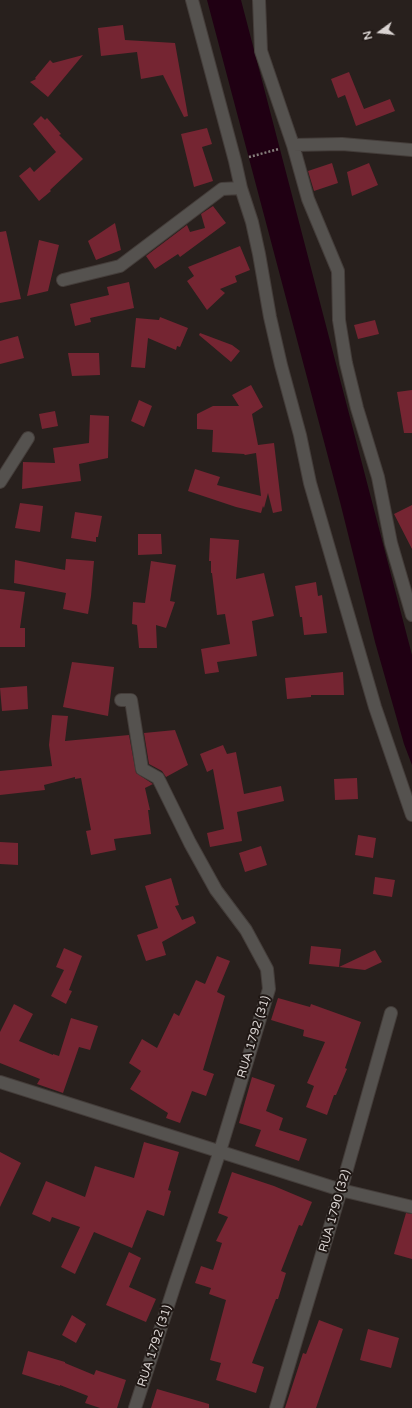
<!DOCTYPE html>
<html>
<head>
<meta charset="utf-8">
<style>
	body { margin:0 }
	#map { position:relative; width:412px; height:1408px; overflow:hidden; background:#28201d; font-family:"Varela Round",sans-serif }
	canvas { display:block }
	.north { position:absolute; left:360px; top:12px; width:40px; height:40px; -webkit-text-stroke:3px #1f1714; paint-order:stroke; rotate:255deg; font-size:11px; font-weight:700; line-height:16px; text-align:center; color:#d9d3d1 }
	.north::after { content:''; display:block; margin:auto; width:14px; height:18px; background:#d9d3d1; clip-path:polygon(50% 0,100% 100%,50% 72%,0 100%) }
</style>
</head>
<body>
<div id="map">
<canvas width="412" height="1408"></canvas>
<div class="north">N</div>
</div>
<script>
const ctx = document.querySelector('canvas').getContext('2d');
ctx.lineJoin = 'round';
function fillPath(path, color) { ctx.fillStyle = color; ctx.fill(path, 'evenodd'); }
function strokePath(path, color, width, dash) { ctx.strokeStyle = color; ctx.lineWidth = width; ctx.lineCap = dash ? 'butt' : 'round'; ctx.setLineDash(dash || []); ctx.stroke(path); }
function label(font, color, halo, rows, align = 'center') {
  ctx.font = font + ' "Varela Round",sans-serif'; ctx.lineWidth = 4; ctx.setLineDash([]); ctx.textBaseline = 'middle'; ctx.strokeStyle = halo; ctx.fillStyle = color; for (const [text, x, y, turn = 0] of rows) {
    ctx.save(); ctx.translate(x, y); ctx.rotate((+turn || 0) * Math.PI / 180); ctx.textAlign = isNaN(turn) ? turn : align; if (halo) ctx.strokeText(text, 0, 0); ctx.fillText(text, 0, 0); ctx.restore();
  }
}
fillPath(new Path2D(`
	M207,0H241L412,655V765L404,744L375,642L340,502Z`), '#200013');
fillPath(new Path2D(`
	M123,25L125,40L175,43L188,116L184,117L163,75L141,79L137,52L101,56L98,28Z
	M83,55L48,97L30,82L36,79L35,78L50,60L53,63Z
	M349,72L364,109L390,99L395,111L356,126L345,95L338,98L331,79Z
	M41,116L45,120L47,118L61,134L59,135L83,159L50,190L51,191L39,201L19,176L30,167L34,172L56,152L33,124Z
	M207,128L212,144L202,147L213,181L194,187L181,134Z
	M332,163L338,183L314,191L308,171Z
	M369,163L378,185L352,196L347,172Z
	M213,206L226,223L180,257L178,254L155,269L146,256L187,225L190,232L205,228L201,214Z
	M115,223L121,250L96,260L88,241Z
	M6,231L21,299L0,303V232Z
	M39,240L59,245L48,291L27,296Z
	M240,246L250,270L235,276L237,282L220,289L225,293L207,310L187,281L194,276L188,267Z
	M129,282L134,308L90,318L91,322L75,326L70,304L109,295L107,287Z
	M160,317L188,328L180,347L177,346L176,350L148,338L145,368L131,367L136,318L159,320Z
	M375,320L379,334L358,339L354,325Z
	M200,333L232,345L240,351L231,362L199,335Z
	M18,336L24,358L0,364V341Z
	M68,353H99L100,375L72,376Z
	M251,385L263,407L252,414L258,445L274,443L282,511L273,513L268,493L264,508L263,506L261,513L236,507L188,491L195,469L220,477L217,485L261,496L256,453L245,455L244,454L212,452L213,430L197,429V414L213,406H239L232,395Z
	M412,390V433H404L397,392Z
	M139,400L152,406L144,427L131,421Z
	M55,411L58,426L42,429L39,414Z
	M90,415L109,416L108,458L79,464L81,481L22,489L23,462L55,463L53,448L89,443Z
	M20,503L43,506L40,532L15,528Z
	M412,505V549L394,514Z
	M75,512L102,516L98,537H96V542L71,538Z
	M138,534H161L162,554L138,555Z
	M210,538L239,540L236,579L264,573L274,616L252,621L257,656L217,662L219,672L205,674L201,649L230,644L225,614L217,615L212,573H211V561H209Z
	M66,559L94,561L91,596L88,614L63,609L66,593L14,583L15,560L65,570Z
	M151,561L176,565L170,601L175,602L166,628L156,625L157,648H139L137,625L132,624L133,602L145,603Z
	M316,582L318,596L322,595L327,633L304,635L302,617H300L295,586Z
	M0,589L25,592L20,628H25V647H0Z
	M72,662L114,667L108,716L63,707Z
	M343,672L344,695H311V697L287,699L285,678Z
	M27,686L28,709L2,711L0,688Z
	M52,715L68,716L65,741L129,735L136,773L153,784L145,788L150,810H148L151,834L114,839L116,850L91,855L86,831L91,830L81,778L75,779V777L44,785L45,790L0,795V771L52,766L49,745Z
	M175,730L188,765L166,777L162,771L149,764L144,733Z
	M223,745L227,754L236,752L244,794L281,786L284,801L237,812L242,841L210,847L207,833L224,829L213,769L207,772L200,754Z
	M357,778L358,799L335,800L334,779Z
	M358,835L376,838L373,858L355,855Z
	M0,842L18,843V865L0,864Z
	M261,846L267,865L245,872L239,853Z
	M375,877L395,880L392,897L373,894Z
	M171,878L179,905L175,906L182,920L193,916L196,923L162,942L166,955L146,961L137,935L158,928L145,886Z
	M311,946L341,949L339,967L309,964Z
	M64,948L82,956L69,990L72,991L66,1004L51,996L64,970L56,967Z
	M375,950L382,962L365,970L339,967Z
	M217,956L230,961L217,992L225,996L203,1070L214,1074L206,1096L192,1091L180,1123L166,1118L168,1113L130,1089L141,1071L129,1063L142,1039L157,1048L174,1013L179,1016L196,980L205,984Z
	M278,998L310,1007L311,1004L361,1022L345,1068L347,1069L336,1095H334L327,1115L306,1107L314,1086L307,1083L325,1042L303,1036L304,1030L271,1020Z
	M14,1004L33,1014L19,1041L53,1055V1054L59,1056L71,1018L98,1026L90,1050L79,1047L63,1093L37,1084L40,1079L0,1063V1032Z
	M252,1077L275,1085L266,1111L283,1118L279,1130L307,1139L299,1161L255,1146L261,1130L239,1123Z
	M144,1142L179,1152L168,1190L171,1191L164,1216L147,1210L132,1248L94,1232L75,1274L61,1267L80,1227L52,1217L50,1222L32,1214L46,1181L85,1197L95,1166L134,1178Z
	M0,1152L21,1163L0,1207Z
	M232,1172L274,1186L312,1202L302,1226L299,1225L281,1271L286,1273L278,1299H276L252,1363L264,1367L256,1393L216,1380L221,1363L210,1360L226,1300L209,1294L211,1288L195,1283L201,1266L213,1270L222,1243L216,1241L228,1217L218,1213Z
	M406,1213L412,1214V1259L394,1254Z
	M129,1252L141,1258L129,1287L156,1299L146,1322L106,1305Z
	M72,1315L86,1324L76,1343L62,1335Z
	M319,1320L343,1329L316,1408H285L303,1353L306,1354Z
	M368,1329L399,1338L391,1368L360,1360Z
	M28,1351L65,1362V1363L94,1375L96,1370L126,1380L117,1408H100L85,1403L88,1396L60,1385V1386L22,1374Z
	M157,1389L209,1404V1408H151Z`), '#752532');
const minor = new Path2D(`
	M192,0L235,161L241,188L252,222L259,254L270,317L281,365L300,435L310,483L375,707L412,815
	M259,0L261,51L293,145L308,199L338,271L339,320L346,363L357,408L378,477L391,543L412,615
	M293,145L342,144L412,150
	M63,280L120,266L222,189L241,188
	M0,482L28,438
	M121,700H131L142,769L158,778L190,843L216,890L246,930L267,969L269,989L220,1151L175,1284L135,1408
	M0,1082L341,1190L412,1207
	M276,1408L341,1190L391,1013`);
strokePath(minor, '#443d3a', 14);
strokePath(new Path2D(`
	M249,157L279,149`), '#87807d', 2.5, [2, 2]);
strokePath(minor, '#55524f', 12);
label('12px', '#d9d3d1', '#1f1714', [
	["RUA 1792 (31)",254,1037,-73],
	["RUA 1790 (32)",335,1211,-74],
	["RUA 1792 (31)",155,1346,-72]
]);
</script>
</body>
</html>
